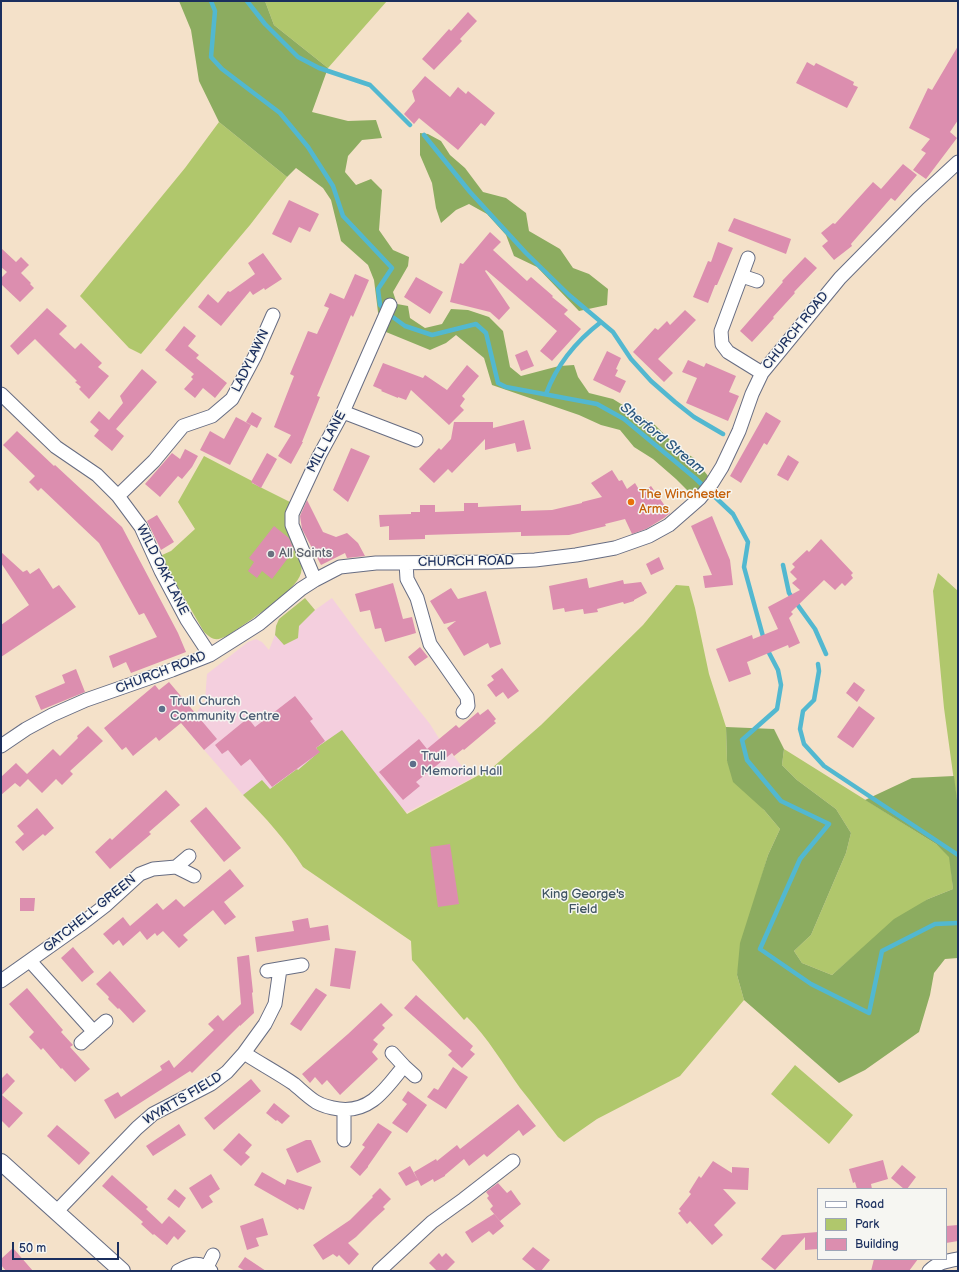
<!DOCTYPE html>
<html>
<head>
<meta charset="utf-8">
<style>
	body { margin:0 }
	#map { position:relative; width:959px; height:1272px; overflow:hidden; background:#f4e1c9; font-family:"Balsamiq Sans",sans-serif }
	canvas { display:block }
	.frame { position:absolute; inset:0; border:2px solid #1b2f5e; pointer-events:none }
	.legend { position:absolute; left:817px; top:1188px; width:130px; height:72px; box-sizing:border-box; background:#f6f6f2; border:1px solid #9ea6b7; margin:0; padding:5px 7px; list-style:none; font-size:12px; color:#1b2f5e }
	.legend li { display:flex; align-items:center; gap:8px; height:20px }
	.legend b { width:20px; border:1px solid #9ea6b7 }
	.scale { position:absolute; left:12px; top:1242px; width:107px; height:18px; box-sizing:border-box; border:2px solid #1b2f5e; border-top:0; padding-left:5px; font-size:12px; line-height:14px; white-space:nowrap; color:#1b2f5e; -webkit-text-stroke:3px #f6f6f2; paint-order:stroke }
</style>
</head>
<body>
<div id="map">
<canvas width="959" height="1272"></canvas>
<div class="frame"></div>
<ul class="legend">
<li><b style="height:5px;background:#fff"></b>Road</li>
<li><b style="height:11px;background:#b0c76c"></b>Park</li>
<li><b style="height:11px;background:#dc8eaf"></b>Building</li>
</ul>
<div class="scale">50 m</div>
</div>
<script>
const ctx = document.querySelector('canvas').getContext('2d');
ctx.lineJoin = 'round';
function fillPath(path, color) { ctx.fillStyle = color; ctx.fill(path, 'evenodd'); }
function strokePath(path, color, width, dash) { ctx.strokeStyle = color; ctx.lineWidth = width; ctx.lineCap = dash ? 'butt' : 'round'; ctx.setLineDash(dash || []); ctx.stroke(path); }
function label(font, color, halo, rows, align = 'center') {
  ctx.font = font + ' "Balsamiq Sans",sans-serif'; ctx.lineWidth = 3; ctx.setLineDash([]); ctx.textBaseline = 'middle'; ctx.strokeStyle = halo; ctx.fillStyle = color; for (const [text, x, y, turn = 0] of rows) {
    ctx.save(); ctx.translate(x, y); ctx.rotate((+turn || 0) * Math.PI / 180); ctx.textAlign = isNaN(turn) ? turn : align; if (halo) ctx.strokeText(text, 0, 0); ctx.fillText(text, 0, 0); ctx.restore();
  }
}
fillPath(new Path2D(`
	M305,598L315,610L332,598L360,636L430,724L440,740L472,778L303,867L292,850L267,819L243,795L186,729L205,700L207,674L248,642L256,639L262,642L269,650L275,635L276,626L279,619Z`), '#f4cfde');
fillPath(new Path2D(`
	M265,1H387L328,68L274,25Z
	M219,122L287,177L250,225L141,354L129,348L80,296L185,168Z
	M204,456L252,481V483L292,503C295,520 305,558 301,573C296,592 245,623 229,635C216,641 214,641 204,632L160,556L171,551L195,529L178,502Z
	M938,573L958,591V802L957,803L944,708L933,591Z
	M676,585L689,586L695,608L709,674L726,727L727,761L764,810L780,829L768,855L756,896L737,975L744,1000L680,1076L597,1119L564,1142L558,1137C545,1120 533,1104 520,1088C503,1064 488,1038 467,1017L464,1020L412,960L411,941L303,867C286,840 265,817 243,795L262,780L270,789L297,769L298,770L319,752L316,748L342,730L407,814L492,768L541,725L643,625Z
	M305,598L315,610L299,626L298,638L284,645L275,635L276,626L279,619Z
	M784,749L936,844L950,857L953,889L928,899L857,953L832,975L802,963L794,951L811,935L846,853L851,833L836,809L797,780L782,765Z
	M795,1065L853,1115L829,1144L771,1094Z`), '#b0c76c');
fillPath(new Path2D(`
	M179,1H265L274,25L328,68L312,112L348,121L376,120L382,138L362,140L348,156L345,172L356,185L371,179L382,190L379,230L393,250L409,257L408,266L393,292L397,304L408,306L410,318L425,328L442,324L451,309L468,310L489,317L503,331L510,367L521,376L559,366L574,365L578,377L589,393L613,399L655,425L679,449L694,458L708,476L693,496L676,479L653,459L634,447L620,430L601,425L579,415L492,385L484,358L456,335L446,343L430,350L386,332L378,312L374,280L368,265L341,241L331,200L323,188L296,168L287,177L219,122L199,81L191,30Z
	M420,133L428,134L441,141L450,155L465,168L483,192L506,198L526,213L529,231L560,249L573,268L589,274L608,289L607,305L579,311L537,267L514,256L506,235L487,214L469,204L456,210L441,223L436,208L432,183L420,155Z
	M726,727L774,729L784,749L782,765L797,780L836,809L851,833L846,853L811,935L794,951L802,963L832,975L894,919L928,899L953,889L949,857L936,844L865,800L912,778L954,776L958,808V958L945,959L934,973L930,995L919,1032L865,1070L839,1083L744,1000L737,975L740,943L768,855L780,829L764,810L733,782L727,761Z`), '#8cac60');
strokePath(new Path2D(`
	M211,1L215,11L211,57L222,69L280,113L308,147L333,186L343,216L392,268L378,289L380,305L390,315L405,326L432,335L476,324L486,333L498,383L506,387L597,404L624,419L695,478L733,514L748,542L744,567L764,640
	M247,1L265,24L298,57L319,68L370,85L410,125
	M424,135L470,192L526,253L569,295L613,332L631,359L651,381L675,402L694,417L723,434
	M546,394C557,364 575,342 601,322
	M783,565L789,593L815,629L826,654
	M767,649L778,670L781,685L777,709L742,740L747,760L781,801L829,824L800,859L760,949L811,984L869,1013L882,951L935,924L958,923
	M818,664L819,671L814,700L803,711L800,729L804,744L824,766L958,855`), '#52b8d0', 4.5);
fillPath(new Path2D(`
	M468,12L477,21L460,39L462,41L434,70L422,59L449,29L451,31Z
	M958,46V120L950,132L957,138L926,179L913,170L926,153L921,150L930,139L909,128L928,88L932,90Z
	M807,62L814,66L816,63L854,82L853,85L858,87L847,108L796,83Z
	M425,76L450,97L458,87L466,94L468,91L495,113L485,126L481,123L458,150L419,118L414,124L404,114L415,101L412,91Z
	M903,164L917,175L895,201L891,198L851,244L852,246L834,260L822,246L828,241L821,233L833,223L835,224L873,182L881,189Z
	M289,200L319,214L310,232L299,227L291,243L272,234Z
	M734,218L791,239L786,254L728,231Z
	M490,232L501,242L493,250L527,281L531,277L553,296L552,297L568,310L564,314L581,329L552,361L540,351L557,331L486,270L485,271L510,308L499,320L490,312L450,302L460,263L463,264Z
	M718,242L733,248L717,285H715L708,303L693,297L708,261L711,262Z
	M1,248L16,262L21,257L29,265L21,273L31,283L30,284L34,288L20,302L1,284V278L7,272L1,267Z
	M263,253L282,279L265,290L264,288L253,295L250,291L221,326L198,307L208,294L218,303L228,291L230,292L255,274L248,263Z
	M805,257L817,268L794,292L795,293L773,317L774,318L752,342L740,331L783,282L782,281Z
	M355,274L369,280L353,317L351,315L317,396L320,397L302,442H303L291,464L278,456L291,435L274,427L294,376L290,374L308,331L317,334L329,308L324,306L330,293L344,299Z
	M416,277L443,292L430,314L404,297Z
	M47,308L67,326L59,334L75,349L81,343L102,363L98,367L109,376L89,399L79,389L81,387L75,382L77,381L35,339L18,355L10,346Z
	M685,310L696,320L658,359L673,373L664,382L633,352L655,328L658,330L667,321L670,325Z
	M184,326L196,336L188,346L199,355L196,358L227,383L215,398L203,388L195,398L184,389L193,379L191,377L194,374L165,350Z
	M527,350L534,366L521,371L515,355Z
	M607,351L621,358L616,369L618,370L615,376L626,381L620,393L593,380Z
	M688,360L704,367L706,363L736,376L729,392L739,396L728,421L686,403L697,378L682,372Z
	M383,363L423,378L425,375L447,390L467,365L479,376L462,396L465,399L460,406L464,410L449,425L411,390L406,400L398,397V398L381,391L382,390L373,386Z
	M142,369L157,382L116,429L124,436L112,451L94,436L99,430L90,422L99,411L109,420L123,403L120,396Z
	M252,412L262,418L257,428L246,422Z
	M766,412L781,421L767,445L764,443L741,483L730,476Z
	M236,417L251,425L230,465L200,450L210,431L224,439Z
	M524,420L531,449L517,452L515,443L485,450V439L452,473L448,469L434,483L419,469L439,448L441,450L451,439L454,422H493V428Z
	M17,431L54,466L55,465L122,527L178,633L186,652L131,673L126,662L113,668L109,656L157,637L144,613L139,615L99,543L41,488L38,491L29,482L35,476L3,445Z
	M351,448L370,456L348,502L333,490Z
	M185,449L198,456L192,467L182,479L178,476L160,497L145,484L172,453L180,459Z
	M267,453L277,459L261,488L251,482Z
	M788,455L799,462L788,481L777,475Z
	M612,470L619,481L622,480L627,489L635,483L641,493L651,486L670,513L664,518L646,529L632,534L625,519L605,524L606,526L569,535L521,536V532L425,535V539L389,540V526L380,527L379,515L411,514V512H420V505H435V512L464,511V503H478V507L521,505V511L552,510L582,503V502L602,497L591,483Z
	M307,500L323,532L336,537L347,533L358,543L365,556L347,558L345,553L321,565L302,529L300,516Z
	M157,515L174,542L161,550L147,521Z
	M712,516L730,560L733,585L705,588L703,576L712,575L691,526Z
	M274,526L289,538L294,550L272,579L262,571L257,578L248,571L254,562L249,558Z
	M821,539L853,573L851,575L853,578L845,586L842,583L835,590L824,580L791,612L793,614L789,618L800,643L789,648L788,645L747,662L751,674L729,682L716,649L752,635L753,639L778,629L768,607L800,590L792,583L797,579L790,572L795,567L792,564L807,550L809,552Z
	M1,552L23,572L27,570L30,574L39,568L53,589L59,585L76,607L1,657V625L29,605L1,563Z
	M659,557L664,569L651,575L646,564Z
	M587,578L589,588L623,580L624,584L641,582L647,593L634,600V601L624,604L623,602L597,609L598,612L584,614L583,609L565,612L564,608L553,610L549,586Z
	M393,583L403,619L412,617L416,633L385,642L381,628L375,629L370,610L360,612L355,594Z
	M451,588L458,599L486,591L501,644L490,648L488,643L464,656L447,628L456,621L444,624L430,601Z
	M420,647L428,657L415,666L408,657Z
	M502,668L519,691L508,699L503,692L496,697L487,685L494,680L491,676Z
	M76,669L85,692L41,710L35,696L65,683L62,675Z
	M169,682L217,739L204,750L181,723L159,741L156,737L133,756L126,747L122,750L104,728L155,685L159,690Z
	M854,682L865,690L857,702L846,693Z
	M295,696L313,719L310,721L325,741L316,748L320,752L272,787L250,759L241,766L228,750L222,754L215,745L248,718L255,727Z
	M859,706L875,718L853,748L837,737Z
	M488,709L496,719L494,721L496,723L464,750L463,749L454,756L452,753L416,782L420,786L403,800L379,772L419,739L427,749L456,725L459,728L478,712L480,715Z
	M88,726L103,741L70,771L73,774L62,785L56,779L42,793L28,779L20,787L15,783L1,795V777L16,763L27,774L53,749L60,756L78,738L77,736Z
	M166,790L180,805L149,832L151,834L110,869L95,852L110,838L112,840Z
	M206,807L241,848L224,862L190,821Z
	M37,808L54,828L45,836L43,834L23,851L15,842L24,834L17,826Z
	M450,844L459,904L438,907L430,847Z
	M230,869L244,886L224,902L236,917L225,925L213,910L183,935L188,940L179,948L163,931L157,936L155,933L147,940L140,931L123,946L119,940L113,945L103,934L123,917L130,926L157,903L163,910L176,899L184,907Z
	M20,898H35L34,911H20Z
	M308,918L310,928L328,925L330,940L257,952L255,937L294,931L292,921Z
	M73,947L94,972L82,982L61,958Z
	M335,948L356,951L350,989L330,986Z
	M249,955L253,992L252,993L254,1013L240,1026V1025L192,1073L190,1071L115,1119L104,1100L118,1092L121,1097L162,1070L160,1066L169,1060L174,1068L214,1030L208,1024L218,1015L223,1021L241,1004L237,957Z
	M110,971L146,1011L133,1023L119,1008L118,1009L108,999L109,997L96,984Z
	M27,988L63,1030L61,1032L73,1045L70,1047L90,1069L75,1082L62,1068L61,1069L43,1048L41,1050L29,1037L34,1032L9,1004Z
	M316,988L327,995L301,1031L290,1024Z
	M416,995L473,1046L470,1050L475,1054L462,1068L448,1055L452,1051L404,1008Z
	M381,1003L393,1015L382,1025L385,1028L373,1040L378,1044L372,1052L378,1059L340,1095L327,1080L322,1085L315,1077L310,1083L302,1074L348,1034Z
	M453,1067L468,1077L446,1109L427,1097L434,1088L438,1090Z
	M7,1073L15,1081L2,1095L23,1113L9,1128L1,1120V1079Z
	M251,1079L261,1091L214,1130L204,1118Z
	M408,1091L427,1105L407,1133L392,1123L407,1104L402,1100Z
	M274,1103L290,1116L282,1124L277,1120L276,1121L266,1113Z
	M518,1104L536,1126L523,1136L519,1130L487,1157L484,1154L469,1166L464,1159L445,1175V1176L434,1182L433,1179L421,1186L414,1172L436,1159L437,1161L457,1145L460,1149Z
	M378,1123L392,1132L368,1166V1167L360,1176L350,1167L365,1147L362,1145Z
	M179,1124L186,1135L153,1156L146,1146Z
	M57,1125L90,1153L79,1165L47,1136Z
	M239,1133L252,1145L245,1153L250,1157L241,1166L223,1150Z
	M306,1140H311L321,1162L297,1173L286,1149Z
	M883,1160L888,1179L871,1184L872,1189H857L855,1182L853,1183L849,1169Z
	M713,1161L732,1173V1167L749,1168L748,1190L723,1189L736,1203L714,1225L723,1235L712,1245L690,1221L687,1224L678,1213L681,1211L679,1209L691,1194L689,1192L699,1176L701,1178Z
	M902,1165L916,1177L907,1189H904L891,1178Z
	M410,1166L418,1180L406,1186L398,1173Z
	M262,1172L285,1185L287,1179L312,1187L304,1210L299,1208L298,1210L254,1185Z
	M211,1174L220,1189L209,1196L213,1202L202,1209L189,1188Z
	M112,1175L148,1207L146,1209L162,1224L169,1216L186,1231L178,1240L174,1236L167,1245L154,1234L153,1235L141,1224L143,1222L102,1186Z
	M498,1183L507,1193L511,1190L521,1204L500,1221L490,1209L493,1206L487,1198L489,1196L486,1192Z
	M380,1188L391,1199L383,1207L385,1209L373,1220L356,1237L348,1243L359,1254L349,1265L339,1255L337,1257L333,1254L323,1260L313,1245L350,1220L373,1197L372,1196Z
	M175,1189L186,1198L179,1208L167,1199Z
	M494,1214L504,1226L493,1235L489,1231L472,1243L465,1232Z
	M263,1218L268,1235L256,1238L259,1246L247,1250L240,1226Z
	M958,1225V1241L946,1243V1226Z
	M818,1232V1249L805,1250V1237L775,1270L761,1259L782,1235Z
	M533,1247L550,1260L541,1271H537L522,1259Z
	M13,1248L33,1271H6L1,1265V1259Z
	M439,1253L442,1257L446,1253L455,1262L446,1271H437L429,1263Z
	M245,1257L266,1271H245L238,1267Z
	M874,1259H918L909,1271H871Z`), '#dc8eaf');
const minor = new Path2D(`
	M748,258L721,331L722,344L728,352L762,373
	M742,276L757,281
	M1,394L56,447L97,475L118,496L141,527L161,571L187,620L210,655
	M343,412L416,440
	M118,496L154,461L183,426L212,416L232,399L255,356L273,315
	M406,563L407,579L417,598L430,644L467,697L468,706L463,712
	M315,580L292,525V514L319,456L343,412L390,305
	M1,746L26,729L52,715L86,700L172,670L210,655L259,624L301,589L315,580L340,567L376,563L490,562L535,560L576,555L615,548L649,536L669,525L700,498L712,483L722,467L739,431L752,394L762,373L840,278L918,199L958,162
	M176,867L189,856
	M30,961L94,1032
	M267,971L302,965
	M1,981L80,925L106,905L140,874L153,869L176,867L194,876
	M81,1043L106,1021
	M244,1053C261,1064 278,1073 294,1084C301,1090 308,1097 316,1102C323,1106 331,1108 339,1109C371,1113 386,1088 404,1066L392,1053
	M404,1066L415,1076
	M344,1140V1110
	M56,1212L137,1128L153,1114L211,1084L227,1072L244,1053L265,1024L275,1004L280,969
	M207,1267L213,1255
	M178,1271C191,1264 199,1260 211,1271
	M379,1271L432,1222L464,1199L513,1161
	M929,1271C937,1263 946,1261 958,1259`);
const tertiary = new Path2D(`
	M1,1162L122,1271`);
strokePath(minor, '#676d83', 15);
strokePath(tertiary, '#676d83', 18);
strokePath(minor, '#fff', 13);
strokePath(tertiary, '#fff', 16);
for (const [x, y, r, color] of [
	[631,502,4,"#e8710a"],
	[271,554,4,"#6b7280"],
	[162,709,4,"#5c6f8a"],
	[413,764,4,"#5c6f8a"]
]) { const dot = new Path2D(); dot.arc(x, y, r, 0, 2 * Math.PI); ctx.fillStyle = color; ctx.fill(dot); strokePath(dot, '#f6f6f2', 1.5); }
label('13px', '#1b2f5e', '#f6f6f2', [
	["CHURCH ROAD",796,331,-51],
	["LADYLAWN",251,361,-64],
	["MILL LANE",327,442,-62],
	["CHURCH ROAD",466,562,-1],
	["WILD OAK LANE",162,570,63],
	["CHURCH ROAD",161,673,-21],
	["GATCHELL GREEN",90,914,-39],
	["WYATTS FIELD",183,1099,-31]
]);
label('13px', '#c56008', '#f6f6f2', [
	["The Winchester",639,495],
	["Arms",639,510]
], 'left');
label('13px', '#5b616d', '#f6f6f2', [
	["All Saints",279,554]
], 'left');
label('13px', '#4e5e75', '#f6f6f2', [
	["Trull Church",170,702],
	["Community Centre",170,717],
	["Trull",421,757],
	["Memorial Hall",421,772]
], 'left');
label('13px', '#405562', '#f6f6f2', [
	["King George's",583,895],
	["Field",583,910]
]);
label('italic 14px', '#2c5880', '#f6f6f2', [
	["Sherford Stream",662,439,39]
]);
</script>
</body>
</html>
